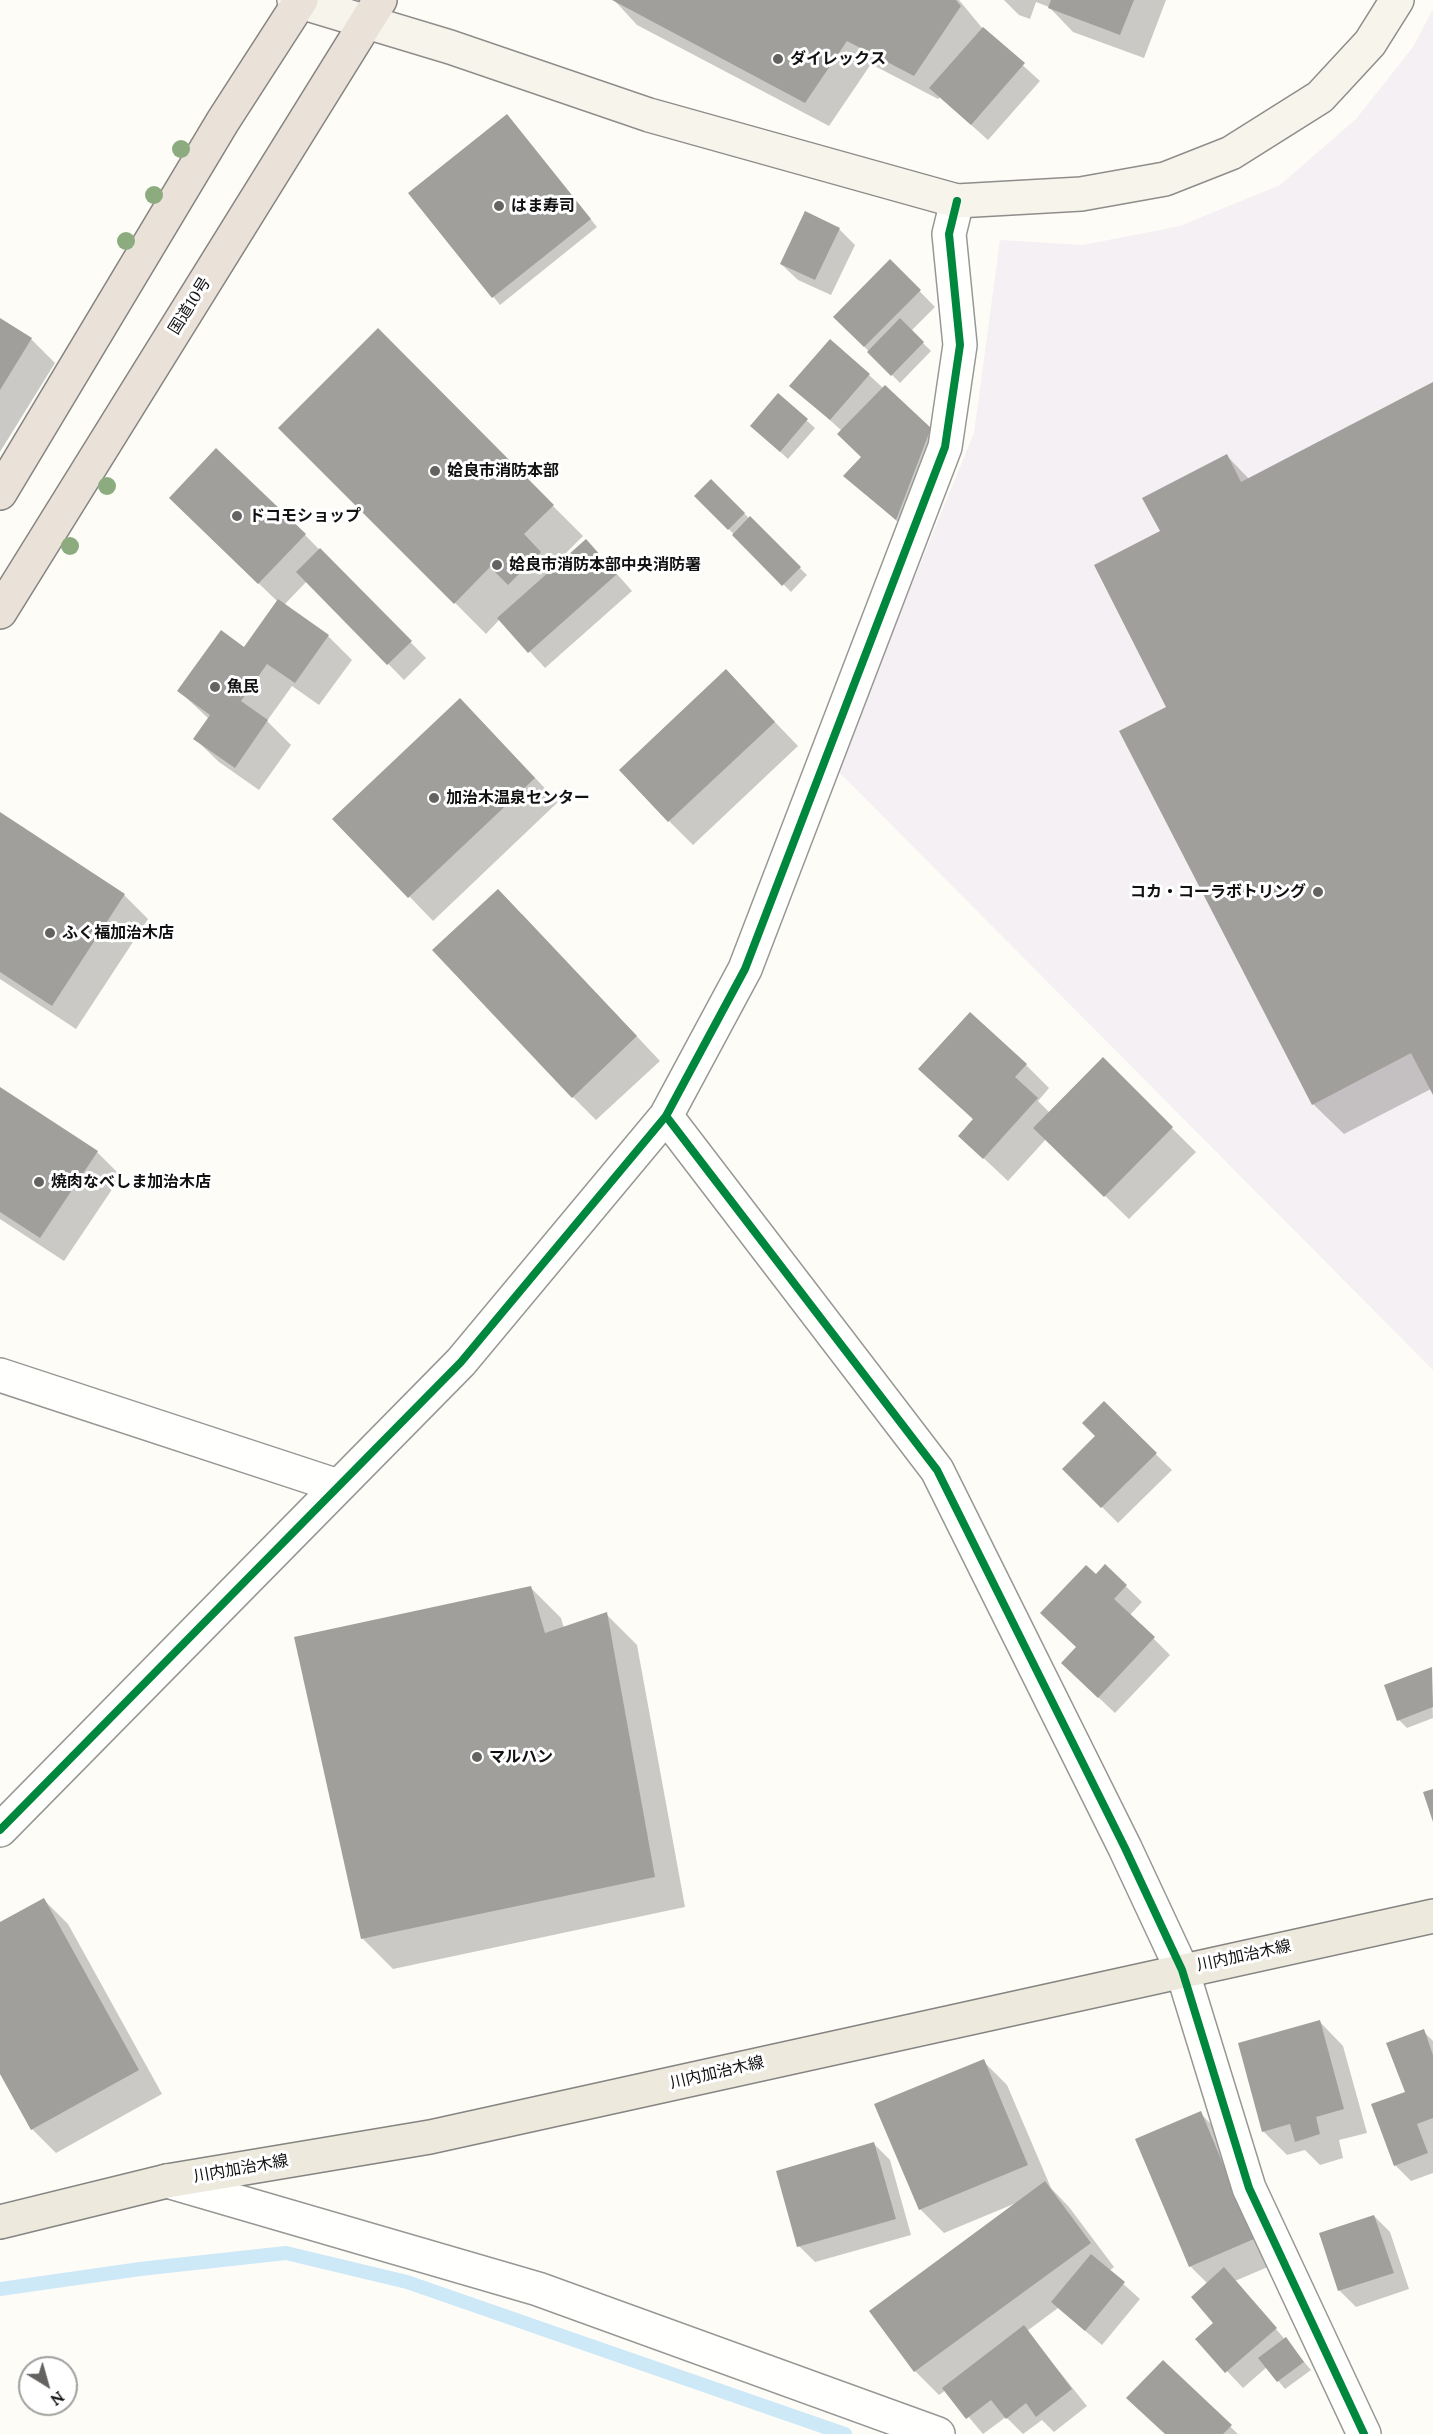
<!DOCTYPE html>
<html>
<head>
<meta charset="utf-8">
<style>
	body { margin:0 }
	#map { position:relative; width:1433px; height:2434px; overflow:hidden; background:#fdfcf7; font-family:Lora,serif }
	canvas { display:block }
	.north { position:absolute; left:18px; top:2356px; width:60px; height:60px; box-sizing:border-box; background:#fff; border:2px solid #a0a0a0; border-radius:50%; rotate:143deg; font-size:16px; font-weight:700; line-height:24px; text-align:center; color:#111 }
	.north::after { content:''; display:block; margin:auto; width:21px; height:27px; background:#646362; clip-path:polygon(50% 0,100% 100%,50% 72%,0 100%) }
</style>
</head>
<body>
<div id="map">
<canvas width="1433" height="2434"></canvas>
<div class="north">N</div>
</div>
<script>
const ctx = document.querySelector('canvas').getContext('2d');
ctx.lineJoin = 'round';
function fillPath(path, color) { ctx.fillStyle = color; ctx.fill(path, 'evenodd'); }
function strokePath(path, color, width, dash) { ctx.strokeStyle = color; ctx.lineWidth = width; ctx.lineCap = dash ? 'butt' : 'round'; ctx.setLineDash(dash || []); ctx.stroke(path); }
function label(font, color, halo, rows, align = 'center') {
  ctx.font = font + ' Lora,"Noto Sans JP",serif'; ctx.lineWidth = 6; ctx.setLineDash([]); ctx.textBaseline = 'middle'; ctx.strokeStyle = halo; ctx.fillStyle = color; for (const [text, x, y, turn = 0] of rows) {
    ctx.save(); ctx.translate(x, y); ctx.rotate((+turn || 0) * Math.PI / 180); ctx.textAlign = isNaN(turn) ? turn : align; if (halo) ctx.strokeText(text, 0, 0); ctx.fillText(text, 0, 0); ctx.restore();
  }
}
fillPath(new Path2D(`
	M1433,9V1370L836,769L974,433L1000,240L1083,245L1180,226L1280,185L1356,119L1413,47Z`), '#f5f0f3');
fillPath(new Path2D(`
	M614,0H959L983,29L1040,81L988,140L940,97L938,99L871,64L829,126L637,25Z
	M1004,0H1166L1144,58L1073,32L1049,7L1036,2L1030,19L1019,15Z
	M514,124L597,227L500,305L410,193Z
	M839,229L855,245L831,295L798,280L781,264Z
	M890,261L935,307L911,331L931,351L900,383L835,317Z
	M0,320L31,339L55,363L0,452Z
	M378,331L583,536L553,566L555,568L602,557L632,591L545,668L500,619L486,634L281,428Z
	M869,375L946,446L913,535L845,476L863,457L842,431L791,385Z
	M1433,384V1092L1431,1089L1344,1134L1313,1104L1168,707L1162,532L1227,456L1249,479Z
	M778,395L815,428L788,459L760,433Z
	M711,481L807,575L791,592L696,496Z
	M195,522L305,535L426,658L404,680L307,581L284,605L328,636L352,660L319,705L292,686L267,721L291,745L259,790L219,762L195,739L209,719L179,691L245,649L278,602Z
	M749,695L798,746L693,845L669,821Z
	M484,724L558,802L433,921L335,819Z
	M0,813L124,895L148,919L76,1029L0,979Z
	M522,914L660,1061L596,1120L573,1097Z
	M1103,1060L1196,1152L1129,1219L1046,1139L1008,1181L960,1136L974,1120L920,1069L1026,1065L1049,1088L1038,1101L1050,1113Z
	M0,1089L97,1152L121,1176L64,1261L0,1219Z
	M1104,1404L1172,1470L1118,1523L1064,1469L1097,1436Z
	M1105,1566L1142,1602L1130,1615L1170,1655L1115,1713L1079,1679L1096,1576Z
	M531,1588L561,1618L564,1628L606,1614L637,1645L685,1907L393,1969L363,1939Z
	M1431,1668L1433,1718L1407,1728L1399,1720Z
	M44,1900L68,1924L162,2094L56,2153L32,2129L0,2071V1924Z
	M1320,2022L1343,2046L1367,2133L1339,2140L1343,2158L1320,2165L1305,2150L1287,2155L1263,2131Z
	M1423,2031L1433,2041V2173L1411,2181L1395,2165L1407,2093Z
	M983,2061L1007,2085L1051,2188L1069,2207L1114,2267L1109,2271L1140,2299L1102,2345L1058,2308L1027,2331L1087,2406L1054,2432L1042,2420L1023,2434L1006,2417L983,2434L946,2390L939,2395L915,2371L871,2312L1016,2203L944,2233L920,2209Z
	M1200,2113L1224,2137L1277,2263L1235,2281L1311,2370L1285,2389L1267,2367L1243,2388L1197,2339L1215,2323L1208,2284L1190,2266Z
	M874,2144L890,2160L911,2235L815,2262L799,2246Z
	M1374,2216L1390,2232L1409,2289L1356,2307L1340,2291L1321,2234Z
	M1163,2362L1238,2434H1166Z`), '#0003');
strokePath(new Path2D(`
	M0,2289L140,2269L286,2253L407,2282L845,2434`), '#cde8f7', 14);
fillPath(new Path2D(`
	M612,0H956L961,6L914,76L847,41L805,103Z
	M1051,0H1134L1120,35L1048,8Z
	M983,27L1025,63L971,125L929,88Z
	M507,114L591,219L492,298L408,193Z
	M805,211L840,228L815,280L780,264Z
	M890,259L921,290L864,347L833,317Z
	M0,318L32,338L0,390Z
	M900,318L924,342L891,376L867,352Z
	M378,328L554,505L524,534L541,552L508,585L490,567L454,604L278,428Z
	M830,339L870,374L830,420L789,386Z
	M1433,382V1095L1411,1053L1312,1105L1119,731L1166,707L1094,565L1160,531L1142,498L1227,454L1241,482Z
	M885,385L931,428L896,520L843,476L861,457L837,434Z
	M778,393L808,419L780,452L750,426Z
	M216,448L306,534L258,584L169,498Z
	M711,479L745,513L728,530L694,496Z
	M750,516L801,567L782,586L732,535Z
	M586,539L617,574L528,653L497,618Z
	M320,548L412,641L387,665L296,572Z
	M278,599L329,635L295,683L267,664L241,701L268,720L235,768L193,739L210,715L177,691L221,630L244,647Z
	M726,669L775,722L668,822L619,770Z
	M460,698L535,778L408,898L332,819Z
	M0,812L125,894L52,1006L0,972Z
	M498,889L637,1036L572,1098L432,950Z
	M970,1012L1027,1064L1015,1077L1038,1098L983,1159L958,1136L973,1119L918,1069Z
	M1103,1057L1173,1127L1104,1197L1033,1128Z
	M0,1087L98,1151L40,1238L0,1212Z
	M1104,1401L1157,1453L1101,1508L1062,1469L1095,1436L1082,1423Z
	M1105,1564L1127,1585L1114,1599L1155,1637L1098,1698L1061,1663L1076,1647L1040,1613L1086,1565L1096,1574Z
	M531,1586L545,1633L607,1612L655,1877L361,1939L294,1637Z
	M1432,1667L1433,1707L1397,1721L1384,1685Z
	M1433,1789V1822L1423,1792Z
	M44,1898L139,2070L31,2130L0,2074V1922Z
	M1320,2020L1344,2109L1316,2117L1320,2134L1295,2142L1290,2124L1262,2132L1238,2043Z
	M1424,2029L1433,2055V2118L1417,2124L1428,2153L1394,2166L1371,2104L1405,2092L1386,2043Z
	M984,2059L1028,2165L919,2210L874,2104Z
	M1201,2111L1254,2239L1189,2267L1135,2139Z
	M874,2142L896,2219L797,2247L776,2171Z
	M1045,2181L1091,2243L914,2372L869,2311Z
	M1374,2215L1394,2273L1338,2291L1319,2233Z
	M1091,2254L1125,2282L1085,2331L1051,2302Z
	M1224,2267L1277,2328L1225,2373L1195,2339L1213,2323L1191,2297Z
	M1024,2325L1072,2389L1036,2417L1026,2403L1006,2419L991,2400L966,2419L942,2388Z
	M1286,2337L1304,2362L1277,2382L1258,2358Z
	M1163,2360L1232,2425L1223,2434H1165L1126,2398Z`), '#a19f9c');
const street = new Path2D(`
	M666,1116L937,1470L1125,1848L1182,1970L1249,2188L1364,2434
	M0,1375L338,1486
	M0,1830L461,1362L666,1116L745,969L945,447L960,345L949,234L957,201
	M167,2181L538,2289L938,2434`);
const secondary = new Path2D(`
	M294,0L450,47L649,115L957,201L1081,194L1165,179L1231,153L1320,97L1370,43L1397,0`);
const primary = new Path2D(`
	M0,2222L167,2181L430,2137L1433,1916`);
const highway = new Path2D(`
	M0,493L223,121L301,0
	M0,612L380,0`);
strokePath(street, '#979795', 36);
strokePath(secondary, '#8e8d8b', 36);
strokePath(primary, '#858482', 36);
strokePath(highway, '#858482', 36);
strokePath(street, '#fffffe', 33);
strokePath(secondary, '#f6f4eb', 33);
strokePath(primary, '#ede9dc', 33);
strokePath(highway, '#eae1d8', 33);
strokePath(new Path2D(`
	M666,1116L937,1470L1125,1848L1182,1970L1249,2188L1364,2434
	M0,1830L461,1362L666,1116L745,969L945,447L960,345L949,234L957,201`), '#00873e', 8);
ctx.fillStyle = '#8cac80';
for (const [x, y] of [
	[181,149],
	[154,195],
	[126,241],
	[107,486],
	[70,546]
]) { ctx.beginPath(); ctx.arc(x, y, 9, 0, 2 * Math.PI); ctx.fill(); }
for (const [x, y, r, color] of [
	[778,59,6,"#646362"],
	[499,206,6,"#646362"],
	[435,471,6,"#646362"],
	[237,516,6,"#646362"],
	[497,565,6,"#646362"],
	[215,687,6,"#646362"],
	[434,798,6,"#646362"],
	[1318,892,6,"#646362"],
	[50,933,6,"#646362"],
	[39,1182,6,"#646362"],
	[477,1757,6,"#646362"]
]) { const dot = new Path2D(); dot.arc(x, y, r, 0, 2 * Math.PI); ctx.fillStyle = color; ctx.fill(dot); strokePath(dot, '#fff', 2); }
label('bold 16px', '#111', '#fff', [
	["ダイレックス",790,59],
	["はま寿司",511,206],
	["姶良市消防本部",447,471],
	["ドコモショップ",249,516],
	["姶良市消防本部中央消防署",509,565],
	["魚民",227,687],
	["加治木温泉センター",446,798],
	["コカ・コーラボトリング",1306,892,"right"],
	["ふく福加治木店",62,933],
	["焼肉なべしま加治木店",51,1182],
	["マルハン",489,1757]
], 'left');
label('16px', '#111', '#fff', [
	["国道10号",190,306,-58],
	["川内加治木線",1244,1956,-12],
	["川内加治木線",717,2073,-13],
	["川内加治木線",241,2169,-10]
]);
</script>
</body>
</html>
